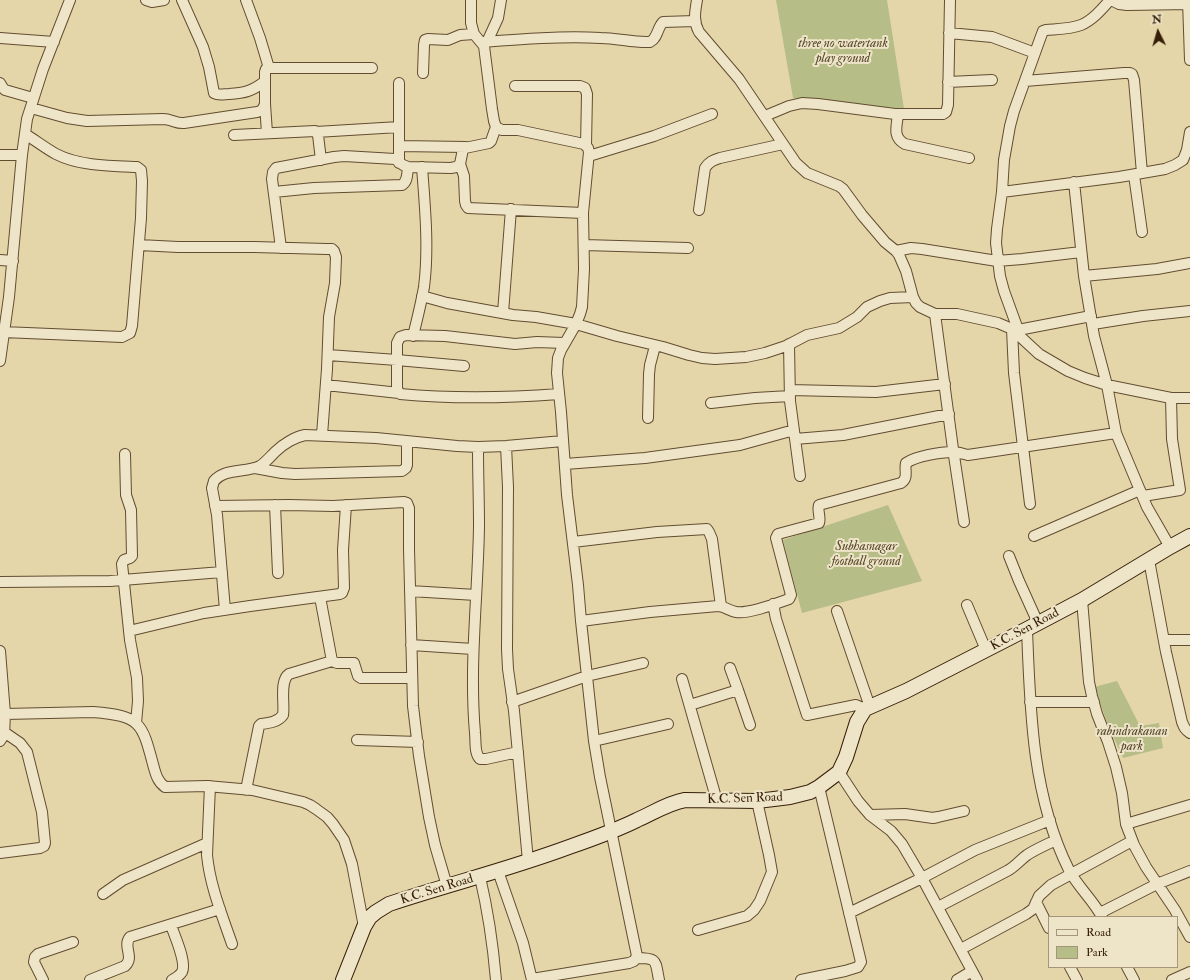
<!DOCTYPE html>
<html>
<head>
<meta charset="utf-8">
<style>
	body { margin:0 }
	#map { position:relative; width:1190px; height:980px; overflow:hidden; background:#e5d6aa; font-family:"IM FELL Double Pica",serif }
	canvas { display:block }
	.legend { position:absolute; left:1048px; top:916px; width:130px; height:52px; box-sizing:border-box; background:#eee4c8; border:1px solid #a4957b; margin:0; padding:5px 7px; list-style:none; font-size:12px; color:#361f08 }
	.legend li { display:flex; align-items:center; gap:8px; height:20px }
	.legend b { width:20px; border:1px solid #a4957b }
	.north { position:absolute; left:1138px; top:12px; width:40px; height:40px; -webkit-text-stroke:3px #eee4c8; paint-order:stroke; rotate:355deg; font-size:11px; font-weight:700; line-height:16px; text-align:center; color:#361f08 }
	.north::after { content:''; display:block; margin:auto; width:14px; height:18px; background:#361f08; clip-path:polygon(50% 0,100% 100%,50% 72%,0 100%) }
</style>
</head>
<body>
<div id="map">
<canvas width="1190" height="980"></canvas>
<ul class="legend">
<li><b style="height:5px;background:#eee4c8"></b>Road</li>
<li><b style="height:11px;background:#b6bd87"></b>Park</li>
</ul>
<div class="north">N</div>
</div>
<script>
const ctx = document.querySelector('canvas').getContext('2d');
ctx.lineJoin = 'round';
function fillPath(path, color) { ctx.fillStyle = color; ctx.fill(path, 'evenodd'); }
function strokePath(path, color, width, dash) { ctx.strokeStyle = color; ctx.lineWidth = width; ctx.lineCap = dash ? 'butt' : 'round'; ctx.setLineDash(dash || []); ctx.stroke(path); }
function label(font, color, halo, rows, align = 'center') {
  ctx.font = font + ' "IM FELL Double Pica",serif'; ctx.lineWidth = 4; ctx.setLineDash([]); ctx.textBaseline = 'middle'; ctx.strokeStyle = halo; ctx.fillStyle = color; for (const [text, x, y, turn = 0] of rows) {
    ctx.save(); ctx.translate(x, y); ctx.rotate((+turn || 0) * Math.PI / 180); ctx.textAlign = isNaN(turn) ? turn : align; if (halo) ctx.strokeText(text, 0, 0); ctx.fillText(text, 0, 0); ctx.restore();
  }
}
fillPath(new Path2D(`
	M776,0H887L904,109L793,98Z
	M888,505L922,581L802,613L783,540Z
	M1117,681L1140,726L1159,723L1163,748L1123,758L1108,725L1094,687Z`), '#b6bd87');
const street = new Path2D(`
	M146,0L152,2L164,0
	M182,0L203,47L209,67L214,93C219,96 224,94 229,94C245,93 252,91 264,82
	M246,0L260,38L269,68
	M471,0V23L474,34L484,46L492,109L494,121L496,127L502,130H518L584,144L588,148L589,152L583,213L584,269L582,307L580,314L576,324L561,350L558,358L557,373L561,412L567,495L578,585L581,621L594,741L600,777L637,956L634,961L629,963L532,979
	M697,0C695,12 693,21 699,32L739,79L796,163L807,173L839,186L843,189L862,215L885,242L896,251L899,255L906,271L913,297L916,303L920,307L935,314H957L998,323L1012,329L1039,354L1068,371L1085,378L1107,385L1171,398H1190
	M1111,0L1119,4L1127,5L1190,4
	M1188,0L1190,60
	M949,33L992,37L1035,53
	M0,38L54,42
	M482,42C522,39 562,36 601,38C617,38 634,43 650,42C658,38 657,28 663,22L695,21
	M487,42L498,18L501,0
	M423,73L424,45L425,40L428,39L448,40L460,35L474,34
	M1025,81L1124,73H1130L1132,74L1134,80L1142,173
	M948,82L992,80
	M0,83L3,88L5,90L33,98
	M399,83V163
	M515,86H580L585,88L587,94L586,146
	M265,104L267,133
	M31,108L67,118L87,121L163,119C171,119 177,124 184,123L257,112C262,111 263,109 265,104V72L266,69L269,68H372
	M898,114C897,126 892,137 905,144L969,158
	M765,116L789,106L802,103L818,104L895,114H943L946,112L948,105L950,0
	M316,132L399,127
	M234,135L315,131L318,135L321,160
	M399,146L466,147
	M0,155H22
	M589,156L654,136L712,114
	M460,164L464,176L465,201L466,205L468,208L583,213
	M1134,175L1142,232
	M1074,182L1084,276L1094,336L1107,385L1116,433L1147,507L1170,547
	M274,192L314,188L402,185C408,181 407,174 408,167
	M1002,192L1119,177L1165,169L1175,165L1183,160L1187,150L1190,132
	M699,210L705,168C709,162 713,160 720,158L783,144
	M139,245L178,247H254L327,249H332L334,251L336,257L335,283L329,317L327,369L322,435
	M584,245L688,248
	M281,248L272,179L273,172L276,168L334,157L344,156L395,159L403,165L408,167L451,168L456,167L460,164L463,149L465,148L489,143L491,141L496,127
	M896,251L911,248L922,249L997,261L1022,259L1081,252
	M0,260L13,261
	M1084,276L1157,269L1190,263
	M422,296L447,303L513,315L536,317L576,324L617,336L663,347L689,355L702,358L715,359L746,357L765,353L786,346L807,335L839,328L857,317L867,307L880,301L890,298L913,297
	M503,313L511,209
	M935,314L953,449L964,522
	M1093,324L1143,316L1190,311
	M1012,329L1014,373L1030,504
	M1018,330L1091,316
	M3,332L122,337L130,333L132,326L141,218L142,181L141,170L137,167C111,166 79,166 56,154C45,148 35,140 25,134
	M1020,335L1004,291L1000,276L996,243L997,229L1002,192L1004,160L1010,126L1014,111L1040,39L1043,31L1046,30C1057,29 1071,29 1081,25C1093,20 1102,9 1110,0
	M413,336C417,320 421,304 424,287C429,248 425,207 422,167
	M789,344L790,401L800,476
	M328,355L397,360L464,366
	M0,361L9,297L22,155L27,119L43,69L70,0
	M326,385L399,393
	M790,390L876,392L945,384
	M559,394C506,398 453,399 400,394L398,391L397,388V343L400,337L406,335L445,336L515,344L537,342L564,343
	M711,403L755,398L790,396
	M648,418L649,374L650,365L655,346
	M795,439L843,435L949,414
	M506,446L508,487L507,649L508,669L514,711L528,861
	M478,447C478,474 479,500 479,526C478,595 469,664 475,733C476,741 474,753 480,759H486L518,752
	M125,454L126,495L131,510L132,556L130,558L124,560L122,564L130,640L137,678L138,701L136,723
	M565,464L645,458L740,445L794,430
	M255,468L282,473L295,474L402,471L406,468L407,465V442
	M1143,496L1180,490L1172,439L1171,398
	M275,505L278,573
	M215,506L289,505L333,506L404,502L407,503L409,508V549L413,706L419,756L429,817L435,845L447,886
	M1034,536L1140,490
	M573,542L657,532L707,529L709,532L712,539L721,606
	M1009,556L1019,581L1038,623
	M1149,560L1166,652L1182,722C1184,727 1185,730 1190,733
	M0,582L110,581L222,572
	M410,591L476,595
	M320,597L332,661L337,663H354L358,676L361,678H412
	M1082,600L1089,682L1092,696L1097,714L1108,742L1116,767L1122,793L1126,824L1134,845L1146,867L1175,910L1190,937
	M773,604L776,619L807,715L856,705L865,709
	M967,605L986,650
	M225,610L217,515L212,488L214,481C225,468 245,473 260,466C266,462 270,457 275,452C283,444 295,437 305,435L376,438L457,446L478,447L506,446L563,441
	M837,611L870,707
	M581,621L650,612L718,606C724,606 729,611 736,612C749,614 775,604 789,599L791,595L776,538L778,534L819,523C821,517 817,511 819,505L901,483C909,478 904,470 906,463C916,456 941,452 953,452C958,452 963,454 968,455L1116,433
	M1027,629C1030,710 1032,796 1069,870C1078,887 1093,900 1102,917
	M129,631L204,613L250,606L340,594L342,593L344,588L343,550L346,505
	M1164,640H1190
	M411,645L473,649
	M0,651L5,714L4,735L0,741
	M730,668L738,690
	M682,679L717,801
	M512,702L587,676L643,663
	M1030,702H1094
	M690,705L738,690L750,725
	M0,715L5,714L93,712C142,716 142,723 154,768C156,775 158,782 165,787L207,786L252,790L303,802L310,805L316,809L327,817L333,824L344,840L352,864L364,927
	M357,740L418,742
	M594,741L668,724
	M839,772L858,801L870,815L891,831L902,844L922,878L977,980
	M210,786L207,855C210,886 222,915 232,944
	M246,790L259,726L261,724C269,723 278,722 283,715C285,704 279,681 289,674L332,661
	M870,815L905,814L933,818L938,817L964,811
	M1126,824L1190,805
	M0,853L40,848L44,846L45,843L42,812L27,752L20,743L4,732
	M498,871L523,943L532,980
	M480,877C488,911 493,945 496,980
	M103,894L123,880L207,843
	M1036,902L1049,928
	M938,907L1007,871C1015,867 1020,860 1027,855C1036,849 1046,845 1056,840
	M849,913L922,878L975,850L1050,820
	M1100,913L1157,884L1190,871
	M171,925C174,935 187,962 182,972C180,975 176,978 172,980
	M698,930L747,916L754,910L760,901L772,872L769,855L757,801
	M961,949L1026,914L1033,909L1039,896L1051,885L1132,841
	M636,958C658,958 655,960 659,980
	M1070,967L1077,980
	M1127,967L1134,980
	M43,980L34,962L35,957L38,954L73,942
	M90,980L125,966C135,957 122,946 130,937L220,909
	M801,980L845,971L858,967L861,962L819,787
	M957,980L972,971
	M1172,980L1190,972`);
const secondary = new Path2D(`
	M343,980L364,927L370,917L376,912L389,904C449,884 510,869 569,847C592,839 615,831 637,820C653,813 668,803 685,800L757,801L774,799L790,797L810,792L819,787L839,772L846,757L857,722L865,709L906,691L1027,629L1082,600L1170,547L1190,536`);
strokePath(street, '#624d30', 12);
strokePath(secondary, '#361f08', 16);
strokePath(street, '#eee4c8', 10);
strokePath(secondary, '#eee4c8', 14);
label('italic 13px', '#564628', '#eee4c8', [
	["three no watertank",843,44],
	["play ground",843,59],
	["Subhasnagar",866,547],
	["football ground",866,562],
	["rabindrakanan",1132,732],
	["park",1132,747]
]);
label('13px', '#361f08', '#eee4c8', [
	["K.C. Sen Road",1025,630,-28],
	["K.C. Sen Road",745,799,-2],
	["K.C. Sen Road",437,890,-17]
]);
</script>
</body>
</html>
